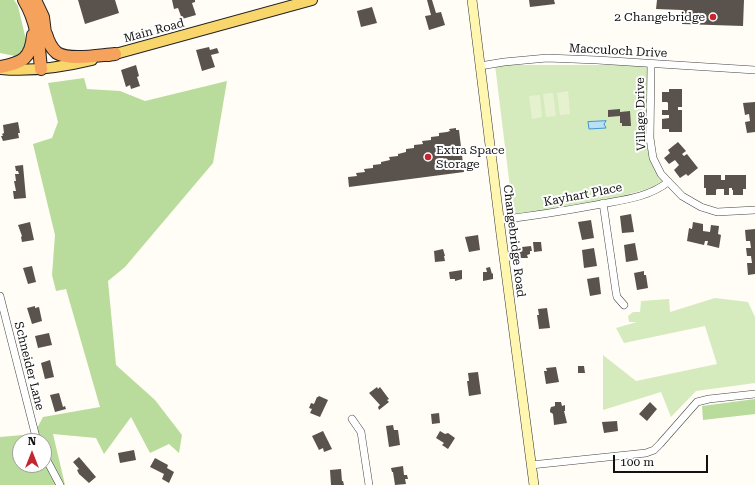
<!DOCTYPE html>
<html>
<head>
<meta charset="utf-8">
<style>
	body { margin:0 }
	#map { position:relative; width:755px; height:485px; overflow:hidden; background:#fffdf5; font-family:"Roboto Serif",serif }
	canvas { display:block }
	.north { position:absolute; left:12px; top:433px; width:40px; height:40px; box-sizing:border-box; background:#fff; border:1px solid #a0a0a0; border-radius:50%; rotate:0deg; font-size:11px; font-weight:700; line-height:16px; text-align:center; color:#111 }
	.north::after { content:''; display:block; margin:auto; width:14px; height:18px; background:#c4262e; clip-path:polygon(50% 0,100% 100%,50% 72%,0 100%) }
	.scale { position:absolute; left:613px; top:455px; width:95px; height:18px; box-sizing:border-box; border:2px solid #111; border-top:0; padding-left:5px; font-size:12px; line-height:14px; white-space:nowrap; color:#111; -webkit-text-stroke:3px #fff; paint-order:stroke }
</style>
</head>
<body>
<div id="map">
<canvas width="755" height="485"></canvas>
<div class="north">N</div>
<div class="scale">100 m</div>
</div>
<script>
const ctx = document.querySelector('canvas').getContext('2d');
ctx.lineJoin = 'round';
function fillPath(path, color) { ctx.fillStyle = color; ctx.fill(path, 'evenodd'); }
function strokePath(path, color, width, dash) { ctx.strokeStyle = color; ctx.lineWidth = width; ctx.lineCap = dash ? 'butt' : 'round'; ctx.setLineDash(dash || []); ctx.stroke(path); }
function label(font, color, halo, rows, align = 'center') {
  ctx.font = font + ' "Roboto Serif",serif'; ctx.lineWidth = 4; ctx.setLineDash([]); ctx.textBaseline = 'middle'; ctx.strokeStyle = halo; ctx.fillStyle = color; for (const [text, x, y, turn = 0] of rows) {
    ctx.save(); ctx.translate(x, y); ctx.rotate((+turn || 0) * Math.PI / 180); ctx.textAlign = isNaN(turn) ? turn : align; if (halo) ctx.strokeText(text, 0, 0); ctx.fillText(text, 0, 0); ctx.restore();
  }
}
fillPath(new Path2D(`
	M495,65H652L655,158L666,184L555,214L514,220Z
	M715,298L748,302L755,317V383L696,391L671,417L661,392L603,410V355L636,381L717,364L705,326L624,343L616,328L637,322H629L628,316L633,312H640L641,301L669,299L670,312Z`), '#d5ebbd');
fillPath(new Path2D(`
	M0,0H14L18,6L26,40L55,53L15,56L0,53Z
	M84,78L87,89L120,91L145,101L227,81L213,163L125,267L108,281L116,365L155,400L182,435L179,453L169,444L150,453L131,417L104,454L96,438L53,434L65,485H0V437L34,434L43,417L100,407L66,289L56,291L52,275L55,235L33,144L52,138L58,122L48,83ZM20,441H44V465H20Z
	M755,399V414L703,420L702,406Z`), '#b9dc9c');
fillPath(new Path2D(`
	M568,91L570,114L560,115L557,93Z
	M553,93L556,116L546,117L543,94Z
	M540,95L542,117L532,119L529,96Z`), '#e6f2cf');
const water = new Path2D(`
	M606,121L604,124L606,128L589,129L588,122Z`);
fillPath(water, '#b9e0f7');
strokePath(water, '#3f96cf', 1);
fillPath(new Path2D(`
	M78,0H115L119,13L85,24Z
	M172,0H195V2L192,3L196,15L182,19L178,8L174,9Z
	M427,0H432L436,13L441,12L445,25L429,30L425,16L431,15Z
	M529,0H554L555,4L530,7Z
	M657,0H744L743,26L682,24V10L656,9Z
	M372,7L377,23L361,27L357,11Z
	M209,47L210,50L217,48L219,53L211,55L215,67L202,71L196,50Z
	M136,65L139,76L137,77L140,86L131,89L130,85L126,87L121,70Z
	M669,89H682V107H678V110H682V132H669V129H662V119L669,118V115H662V110H668V103L667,102H662V92H669Z
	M755,102V132L747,133L745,122L750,121L749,114L745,115L743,103Z
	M620,109V112L630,111L631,126H622V123H620V116L608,117V110Z
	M18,122L20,133H18L19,138L3,141L1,136H3L2,134L4,133L3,125Z
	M456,128V130H459L464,172L349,187L348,177L357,176L356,173L365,172L364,169L373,168V165L381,164V162L390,160L389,157L398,156V154L406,152V149L414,148V145L423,144L422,141L431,140V137L439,136V133L447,132L450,131L449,129Z
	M678,142L686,151L682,154L684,156L687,154L698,168L688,176L686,174L680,178L674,170L679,165L675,160L669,164L664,158L670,153L668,150Z
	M23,165L26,198L14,199L13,191H16L14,181H16L15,174H19L18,171H16L15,166Z
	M704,175H721V180H725V175H746V189H743V195H733V190H732V188H729V195H724V189H717L716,190V195H706V188H704Z
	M631,214L634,232L622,233L620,216Z
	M591,220L594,238L582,240L578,222Z
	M30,222L34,240L22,242L21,237L22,236L18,225Z
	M693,222L703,224V231L710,232L711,225L719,226L718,234L721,235L719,248L707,245L708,241H705L704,245L687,241L689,228L692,229Z
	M755,229V274L748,275L747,263H752L751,256H747L746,248H751L750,241H746L745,230Z
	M478,235L480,250L469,252L465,237Z
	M533,242H541L542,251L534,252Z
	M635,243L638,260L626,262L624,245Z
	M531,246L532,251H530V254L527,255L528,258H518L517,251H522V247Z
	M594,248L597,266L584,268L582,250Z
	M443,249L445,256H444L445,261L435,262L434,251Z
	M32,266L36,282L28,284L23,268Z
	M490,267L492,274L493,273V279L483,281V272H487L486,268Z
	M462,270V279L455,281V279H450L449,272Z
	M644,271V275H646L648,288L637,290L634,273Z
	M599,277L601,294L590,296L587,279Z
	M35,306V308L39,307L42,321L32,324L27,308Z
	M547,308L550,328L539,329L537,315H539L538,309Z
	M49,333L52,345L38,348L35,336Z
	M50,360L54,377L45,379L41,363Z
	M578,366H584L585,373H578Z
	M556,367L559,382L546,384L544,371H547L546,368Z
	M478,372L481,394L469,396L467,381H469L468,373Z
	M377,387L378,389L380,387L389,399L387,400L389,402L379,410L378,407L380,405L369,393Z
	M59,393L63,407L65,406L66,409L55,412L50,395Z
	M319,396L328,400L320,417L310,413L312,409L309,408L311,403L314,404L317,397H318Z
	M555,402H561L562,406L565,405V411H564L567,423L554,425L553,414L550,412V410L551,407L555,406Z
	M650,402L657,409L647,421L639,414Z
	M439,413L440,423L432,424L431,414Z
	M617,421L618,431L604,433L602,422Z
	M393,425L394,430H398L400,445L389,447L386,426Z
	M323,431L332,449L324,452L323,448L319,450L312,436Z
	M440,431L445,434L448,433L455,438L448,449L442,445L444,443L436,438Z
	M134,450L136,460L120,463L118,453Z
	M79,457L96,477L89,483L79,474L77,470L79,469L73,462Z
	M155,458L168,465L167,468L174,472L169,483L162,479L164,474L150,467Z
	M403,466L404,475H407L408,479H405L406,484L395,485L393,472H392L391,468Z
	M341,469L342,481H343L344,485H331L330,470Z`), '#5a524d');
const minor = new Path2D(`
	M651,64L650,138L653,158L661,174L682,196L701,207L717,212L755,210
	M480,66L504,62L547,58L597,60L755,70
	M603,203L616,292L617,297L624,305
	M499,220C532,216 564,211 596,205C621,200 648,198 668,182
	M0,296L37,441
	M352,419L361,432L369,485
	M44,455L60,485
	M531,465L646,453L654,450L660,444L697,402L709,399L755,394`);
const secondary = new Path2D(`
	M472,0L501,234L534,485`);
const primary = new Path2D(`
	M108,56L312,0
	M1,69C32,72 63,67 92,60`);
const motorway = new Path2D(`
	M24,0C37,21 39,45 41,69
	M35,0L43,17L46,41
	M46,34C48,41 51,48 57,53C70,61 100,55 115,54
	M0,67C22,63 31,59 33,35`);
strokePath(minor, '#444', 8);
strokePath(secondary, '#333', 10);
strokePath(primary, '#222', 12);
strokePath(motorway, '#222', 14);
strokePath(minor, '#fff', 7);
strokePath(secondary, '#fff6b0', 9);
strokePath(primary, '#f9d66b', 10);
strokePath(motorway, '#f5a25d', 12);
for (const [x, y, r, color] of [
	[713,17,4,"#c4262e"],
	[428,157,4,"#c4262e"]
]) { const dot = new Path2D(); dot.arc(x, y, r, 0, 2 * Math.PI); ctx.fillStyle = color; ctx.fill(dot); strokePath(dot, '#fff', 1.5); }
label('12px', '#111', '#fff', [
	["2 Changebridge",705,17],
	["Extra Space",436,150,"left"],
	["Storage",436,164,"left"]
], 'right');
label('12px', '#111', '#fff', [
	["Main Road",154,31,-15],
	["Macculoch Drive",618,51,3],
	["Village Drive",641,114,-91],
	["Kayhart Place",583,195,-11],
	["Changebridge Road",514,241,83],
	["Schneider Lane",29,366,76]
]);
</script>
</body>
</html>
